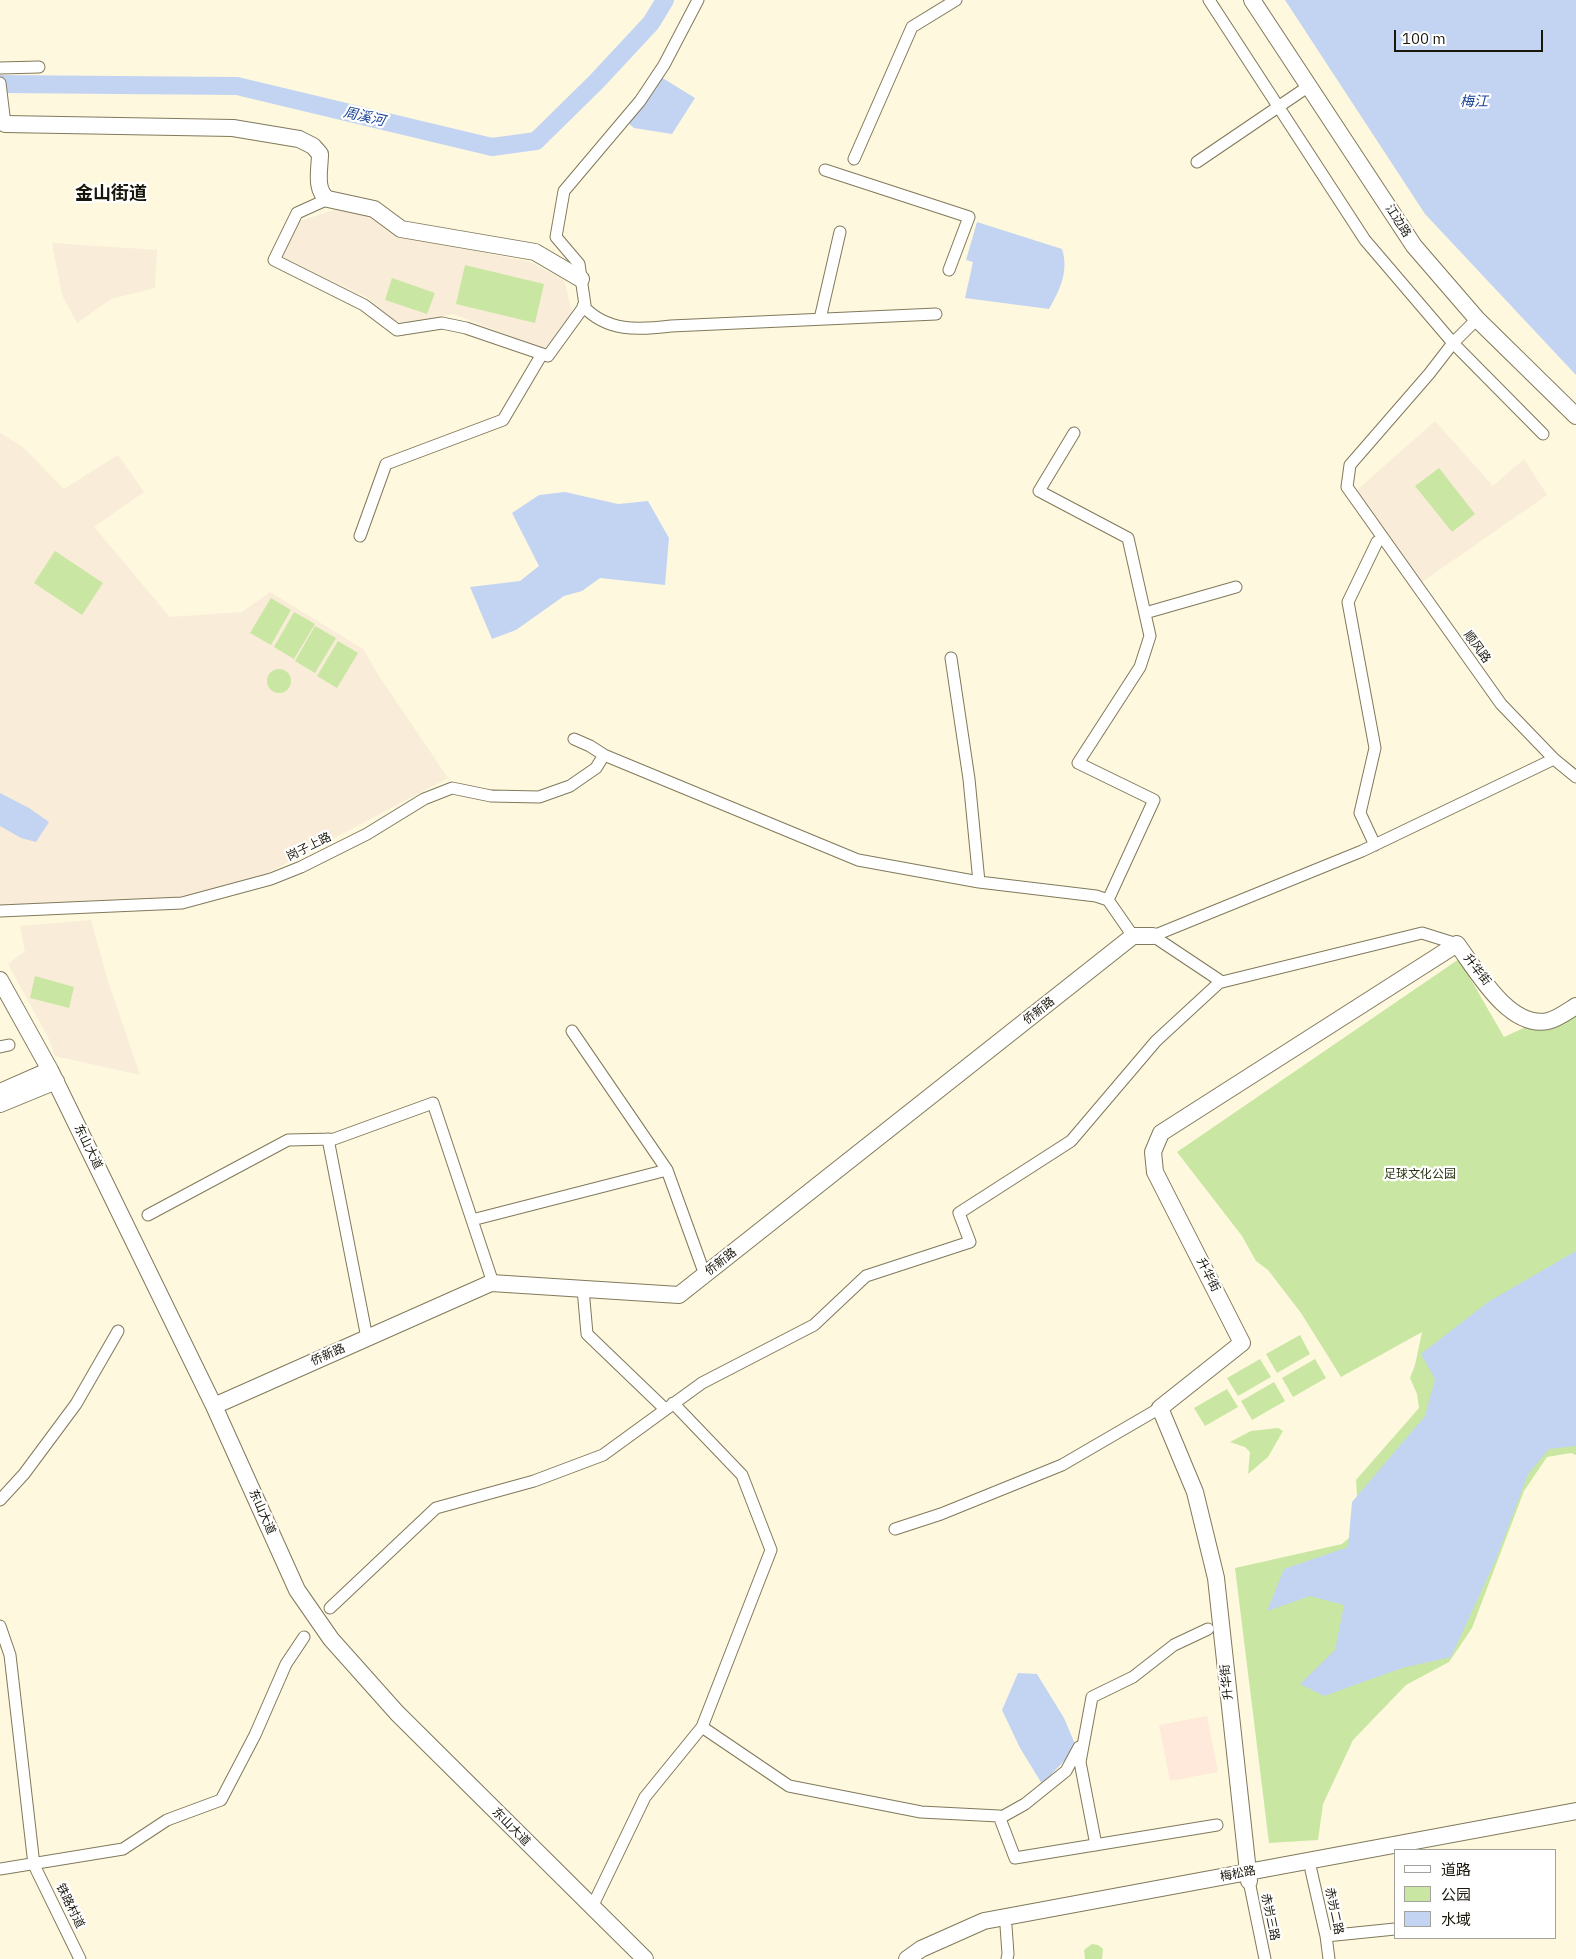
<!DOCTYPE html>
<html>
<head>
<meta charset="utf-8">
<style>
	body { margin:0 }
	#map { position:relative; width:1576px; height:1959px; overflow:hidden; background:#fef8de; font-family:"IBM Plex Sans","Noto Sans SC",sans-serif }
	canvas { display:block }
	.legend { position:absolute; left:1394px; top:1849px; width:162px; height:90px; box-sizing:border-box; background:#fff; border:1px solid #a3a29d; margin:0; padding:6px 9px; list-style:none; font-size:15px; color:#19160b }
	.legend li { display:flex; align-items:center; gap:10px; height:25px }
	.legend b { width:25px; border:1px solid #a3a29d }
	.scale { position:absolute; left:1394px; top:30px; width:149px; height:22px; box-sizing:border-box; border:2px solid #19160b; border-top:0; padding-left:6px; font-size:15px; line-height:18px; white-space:nowrap; color:#19160b; -webkit-text-stroke:4px #fff; paint-order:stroke }
</style>
</head>
<body>
<div id="map">
<canvas width="1576" height="1959"></canvas>
<ul class="legend">
<li><b style="height:6px;background:#fff"></b>道路</li>
<li><b style="height:14px;background:#c9e7a3"></b>公园</li>
<li><b style="height:14px;background:#c3d4f3"></b>水域</li>
</ul>
<div class="scale">100 m</div>
</div>
<script>
const ctx = document.querySelector('canvas').getContext('2d');
ctx.lineJoin = 'round';
function fillPath(path, color) { ctx.fillStyle = color; ctx.fill(path, 'evenodd'); }
function strokePath(path, color, width, dash) { ctx.strokeStyle = color; ctx.lineWidth = width; ctx.lineCap = dash ? 'butt' : 'round'; ctx.setLineDash(dash || []); ctx.stroke(path); }
function label(font, color, halo, rows, align = 'center') {
  ctx.font = font + ' "IBM Plex Sans","Noto Sans SC",sans-serif'; ctx.lineWidth = 4.5; ctx.setLineDash([]); ctx.textBaseline = 'middle'; ctx.strokeStyle = halo; ctx.fillStyle = color; for (const [text, x, y, turn = 0] of rows) {
    ctx.save(); ctx.translate(x, y); ctx.rotate((+turn || 0) * Math.PI / 180); ctx.textAlign = isNaN(turn) ? turn : align; if (halo) ctx.strokeText(text, 0, 0); ctx.fillText(text, 0, 0); ctx.restore();
  }
}
fillPath(new Path2D(`
	M1207,1716L1218,1772L1170,1781L1159,1725Z`), '#ffe9db');
fillPath(new Path2D(`
	M350,205L367,211L398,236L530,262L564,280L573,316L544,349L453,314L407,323L388,320L368,298L283,257L297,222Z
	M52,243L157,250L155,288L111,299L77,323L62,295Z
	M1435,421L1493,486L1524,459L1547,495L1422,582L1356,491Z
	M0,433L23,447L64,489L118,455L144,492L94,527L170,617L242,612L270,592L363,649L379,676L448,778L262,876L187,897L0,907Z
	M91,920L107,978L140,1075L55,1056L48,1037L8,964L25,951L20,926Z`), '#f9ecd8');
fillPath(new Path2D(`
	M465,265L544,284L535,323L456,304Z
	M392,278L435,293L427,314L385,300Z
	M1439,468L1475,514L1452,532L1415,486Z
	M55,551L103,583L82,615L34,583Z
	M271,598L291,610L271,645L250,633Z
	M294,612L315,624L294,659L274,647Z
	M315,626L336,638L315,673L295,661Z
	M338,641L358,653L337,688L317,676Z
	M267 681a12 12 0 1 1 24 0a12 12 0 1 1-24 0Z
	M1459,959L1504,1037L1576,1004V1455L1571,1453L1547,1457L1524,1491L1472,1628L1449,1662L1406,1685L1353,1740L1323,1804L1318,1840L1269,1843L1235,1568L1342,1544L1359,1529L1356,1480L1419,1408L1417,1394L1410,1378L1415,1365L1422,1332L1341,1377L1301,1313L1268,1270L1256,1261L1242,1236L1177,1152Z
	M35,976L74,987L69,1008L30,998Z
	M1300,1335L1310,1354L1277,1373L1266,1354Z
	M1260,1359L1271,1377L1238,1396L1227,1378Z
	M1315,1359L1326,1378L1293,1397L1282,1378Z
	M1274,1382L1285,1401L1252,1420L1241,1401Z
	M1227,1389L1238,1407L1205,1426L1194,1408Z
	M1278,1428L1283,1431L1268,1457L1248,1474L1250,1452L1245,1447L1230,1442L1251,1431Z
	M1092,1944L1098,1945L1103,1949L1102,1959H1085L1084,1950Z`), '#c9e7a3');
fillPath(new Path2D(`
	M1285,0H1576V375L1425,214Z
	M661,77L695,98L672,134L634,128L628,123Z
	M977,222L1062,249C1069,271 1060,290 1049,309L965,298L973,262L966,260Z
	M565,492L618,504L648,501L669,538L665,585L600,578L582,591L564,596L516,630L492,639L470,587L520,581L539,566L512,513L539,495Z
	M0,793L29,808L49,822L36,842L21,838L0,826Z
	M1576,1251V1446L1549,1449L1528,1474L1496,1559L1451,1657L1402,1668L1324,1696L1300,1684L1335,1650L1344,1605L1310,1596L1267,1611L1284,1569L1348,1547L1352,1502L1425,1416L1435,1379L1421,1354L1488,1302Z
	M1018,1673L1037,1674L1064,1718L1075,1744L1066,1759L1042,1784L1020,1748L1002,1710Z`), '#c3d4f3');
strokePath(new Path2D(`
	M0,84L237,86L492,147L536,141L596,82L651,23L665,0`), '#c3d4f3', 18);
const street = new Path2D(`
	M1209,0L1365,240L1453,343L1543,434
	M0,68L39,67
	M0,83L5,124
	M854,159L912,27L956,0
	M1197,162L1309,86
	M825,170L969,217L949,270
	M328,199L297,213L274,260L364,305L397,330L442,323L466,328L548,356L585,305L579,264L556,237L564,191L640,101L664,65L698,0
	M583,306C607,332 638,330 671,326L936,314
	M820,319L840,232
	M1477,319L1453,343L1429,374L1350,465L1347,487L1501,704L1554,759L1576,777
	M1074,433L1039,491L1128,538L1150,636L1140,667L1078,763L1154,800L1108,900
	M360,536L386,464L503,420L542,354
	M1145,613L1236,587
	M951,658L969,779L979,882
	M574,739L590,746L604,755L858,860L979,882L1096,896L1108,900L1133,936
	M1375,845L1360,813L1375,748L1348,602L1377,542
	M0,911L182,903L271,879L301,867L367,834L424,799L452,788L491,796L539,797L570,786L596,768L604,755
	M1457,944L1422,933L1222,982L1153,936L1362,851L1554,759
	M572,1031L667,1170L705,1275
	M0,1047L9,1045
	M328,1139L367,1338
	M148,1215L288,1140L334,1139L433,1103L493,1283
	M472,1220L667,1170
	M583,1289L587,1334L665,1409
	M0,1500L24,1474L76,1404L118,1331
	M895,1529L941,1514L1062,1465L1160,1408
	M330,1608L436,1508L534,1481L603,1455L702,1383L814,1325L866,1276L970,1242L959,1213L1071,1141L1156,1041L1221,981
	M0,1626L10,1655L34,1865L80,1959
	M702,1727L789,1786L921,1812L999,1816L1015,1858L1217,1825
	M1000,1818L1025,1804L1066,1771L1079,1747
	M1096,1845L1080,1762L1092,1697L1133,1677L1174,1645L1208,1629
	M0,1869L123,1849L167,1820L221,1800L255,1735L286,1664L304,1637
	M1311,1870L1326,1936L1329,1959
	M1249,1881L1265,1959
	M592,1907L645,1797L702,1727L771,1550L742,1475L673,1403
	M1006,1926L1008,1954L1007,1959
	M1326,1936L1395,1929`);
const secondary = new Path2D(`
	M1252,0L1414,246L1477,319L1576,416
	M5,124L233,128L299,139L313,146L320,154C320,168 314,191 328,199L374,209L401,229L535,252L581,279
	M0,980L50,1070L214,1406L297,1590L331,1639L397,1713L645,1959
	M0,1092L50,1070
	M0,1104L56,1081
	M214,1406L491,1283L679,1295L1133,936H1153
	M1249,1881L1216,1578L1195,1492L1160,1408L1242,1343L1155,1172L1153,1152L1161,1133L1457,944C1477,971 1509,1029 1548,1021C1557,1019 1568,1011 1576,1006
	M907,1959L921,1949L984,1921L1576,1811`);
strokePath(street, '#80795b', 13);
strokePath(secondary, '#80795b', 18);
strokePath(street, '#fff', 11);
strokePath(secondary, '#fff', 16);
label('12px', '#19160b', '#fff', [
	["江边路",1398,221,57],
	["顺风路",1477,647,54],
	["岗子上路",309,847,-26],
	["升华街",1477,970,52],
	["侨新路",1039,1011,-38],
	["东山大道",88,1147,64],
	["侨新路",721,1262,-38],
	["升华街",1208,1275,63],
	["侨新路",328,1355,-24],
	["东山大道",262,1512,66],
	["升华街",1227,1682,-96],
	["东山大道",511,1827,45],
	["梅松路",1238,1874,-11],
	["铁路村道",70,1906,64],
	["赤岃二路",1334,1911,78],
	["赤岃三路",1270,1917,78]
]);
label('12px', '#253310', '#fff', [
	["足球文化公园",1420,1175]
]);
label('italic 14px', '#184197', '#fff', [
	["梅江",1474,102],
	["周溪河",364,117,13]
]);
label('bold 18px', '#19160b', '#fff', [
	["金山街道",111,194]
]);
</script>
</body>
</html>
